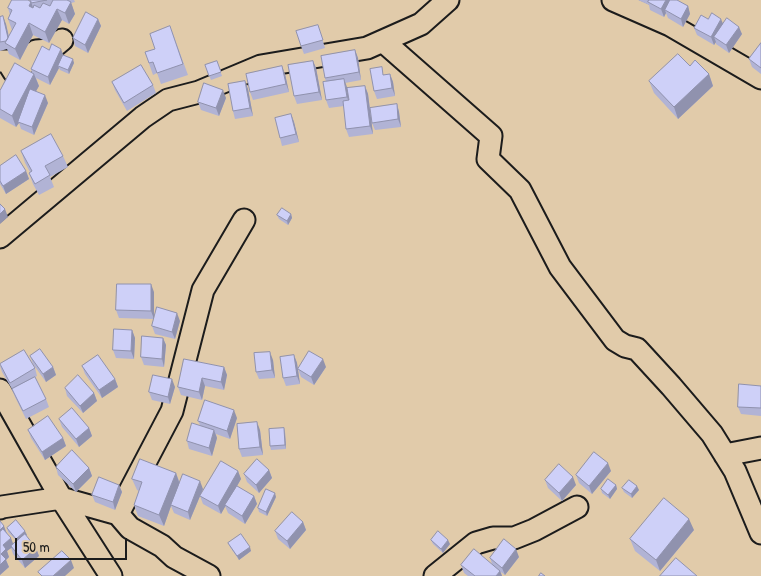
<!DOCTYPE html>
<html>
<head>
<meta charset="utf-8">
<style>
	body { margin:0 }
	#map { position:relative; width:761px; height:576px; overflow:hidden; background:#e1cbaa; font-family:"Patrick Hand",sans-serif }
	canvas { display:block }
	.scale { position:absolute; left:15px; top:538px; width:112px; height:22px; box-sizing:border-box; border:2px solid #1c1c1c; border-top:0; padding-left:6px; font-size:15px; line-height:18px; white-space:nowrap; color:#1c1c1c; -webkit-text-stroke:4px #e1cbaa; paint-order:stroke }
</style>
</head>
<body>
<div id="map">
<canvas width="761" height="576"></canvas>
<div class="scale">50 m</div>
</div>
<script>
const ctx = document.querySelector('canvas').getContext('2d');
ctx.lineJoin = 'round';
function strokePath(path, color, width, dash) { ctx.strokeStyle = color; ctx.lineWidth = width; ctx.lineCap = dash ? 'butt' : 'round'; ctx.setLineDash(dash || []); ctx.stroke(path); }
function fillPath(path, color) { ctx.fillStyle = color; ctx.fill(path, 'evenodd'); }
const minor = new Path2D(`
	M613,0L670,25L761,78
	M384,42L491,136L488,159L520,190L560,267L615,340L625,346L637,349L671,386L712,434L735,471L761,533
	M0,61H7L14,72H17L36,51L50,50L62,40
	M0,237L143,117L168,100L199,92L261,66L367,48L421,24L448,0
	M0,390L61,498L111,576
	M725,455L761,448
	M0,508L2,507L61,498L118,514L130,528L162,546L174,557L209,576
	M118,514L172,411L203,290L244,220
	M435,576L476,543L493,538H514L534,530L577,507`);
strokePath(minor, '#1c1c1c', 25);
strokePath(minor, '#e1cbaa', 21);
fillPath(new Path2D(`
	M30,0H74L75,2L71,3L75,14L69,24L62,20L49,43L33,35L20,60L9,54L7,49L0,51V17L6,24L9,36L12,30L8,19L10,15L8,8L30,1Z
	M638,0H677L688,6L690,14L683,27L668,18L666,13L664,17L650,10L649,5Z
	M98,19L101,26L88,53L75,46L73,38Z
	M708,19L723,23L742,34L729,53L716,44V42L714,45L697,35L694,28Z
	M318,25L325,48L304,54L301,46Z
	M170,26L188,75L161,84L157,73L153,75L145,52L155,49Z
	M761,43V74L752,67L749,59Z
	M49,50L63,55L74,63L69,74L60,70L59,68L50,85L36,78L39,86L35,92L48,103L34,135L21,129L19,123L16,127L0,118V91L32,73L31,69Z
	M355,50L358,58L361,80L345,83L349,100L365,86L368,94L373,134L349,137L346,129L344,106L329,108L326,100V82L325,78Z
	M217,61L222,76L211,80L205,65Z
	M313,61L316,68L322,100L297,104L294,96Z
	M690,66L709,74L713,86L678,119L654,93L649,81Z
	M285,74L289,92L253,100L250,92Z
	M390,74L393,82L395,96L377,99L374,91L384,75Z
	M245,81L248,89L253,116L235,119L233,111Z
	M112,82L153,85L156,93L127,111L115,90Z
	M226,98L219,116L201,110L198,102Z
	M397,104L399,112L401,127L375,130L372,123Z
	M291,114L294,122L299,142L282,146L280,138Z
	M21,151L63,156L68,167L50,177L54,187L39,195L33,184L29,173L30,172L25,163Z
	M0,166L26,171L29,179L6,194L0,184Z
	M291,214L292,218L288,225L279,219L277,215Z
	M154,292V319L119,318L116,310Z
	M180,321L175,339L155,334L152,326Z
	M132,330L135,338L134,359L116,358L113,350Z
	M163,338L166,345L164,367L144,365L141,357Z
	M294,355L297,363L300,384L286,386L283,378Z
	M30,356L53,367L56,375L46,382L33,364Z
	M273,360L275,378L259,379L256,372Z
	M0,366L35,368L37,376L35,377L46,399L49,407L26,419L15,397L12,389L2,372Z
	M82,366L115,379L118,387L102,398L85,374Z
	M224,367L227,375L224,390L205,386L202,400L181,395L178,387Z
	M326,367L314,385L301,377L298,369Z
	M761,386V416L741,414L738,407Z
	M175,387L170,404L152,400L149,392Z
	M65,388L94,393L97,401L83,413L67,396Z
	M237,418L230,439L216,434L217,438L212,456L189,449L187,441L200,425L198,421Z
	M59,419L89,428L92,436L79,447L62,427Z
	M28,430L63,438L66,446L45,460L31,438Z
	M260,430L263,455L242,457L239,449Z
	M285,432L286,449L271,450L270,446Z
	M56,467L89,468L92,476L76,492L58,475Z
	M269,470L272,478L259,493L247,482L244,474Z
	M238,471L241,479L232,495L254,496L257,504L245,524L228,513L225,506L221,514L203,504L200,496Z
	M611,471L592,494L579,483L576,475Z
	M176,473L180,483L203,489L190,520L174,513L171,506L164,526L138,516L134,505L139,491L137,490L132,479Z
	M545,480L576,485L562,501L548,488Z
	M119,485L122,492L115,510L95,502L92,495Z
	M616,485L617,489L610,499L602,493L601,489Z
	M622,488L639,490L632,498L624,492Z
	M276,497L267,516L259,512L258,508Z
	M0,521L13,544L17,541L8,532L7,528L27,535L26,536L36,548L39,556L25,568L13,554L11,548L7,551L9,557L6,560L9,567L0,575Z
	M303,522L306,530L290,549L278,539L275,531Z
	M694,530L660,571L635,551L630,539Z
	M431,540L450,544L443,553L433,544Z
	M228,543L251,551L239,560L230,547Z
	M519,557L505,575L501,572L502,576H468L464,573L461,565L492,564L490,558Z`), '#b1b3d5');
fillPath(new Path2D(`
	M666,0H671L665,10L666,13L664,17L661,9Z
	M31,2L35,13L29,6Z
	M71,2L75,14L69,24L65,13Z
	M688,6L690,14L683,27L681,19Z
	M57,9L62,20L49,43L45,32Z
	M3,16L6,24L11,48L8,40Z
	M98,19L101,26L88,53L85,45Z
	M721,19L724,26L714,37L716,42L714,45L711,37Z
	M29,23L33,35L20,60L15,49Z
	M739,27L742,34L729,53L726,45Z
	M61,49L64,57L58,66L59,68L50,85L48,77Z
	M355,50L358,58L361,80L359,72Z
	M73,59L74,63L69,74L68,70Z
	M313,61L316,68L322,100L319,92Z
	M282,66L285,74L289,92L286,84Z
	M34,74L39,86L19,122H18L19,123L16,127L12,116Z
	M390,74L393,82L395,96L392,88Z
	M709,74L713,86L678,119L674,107Z
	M344,79L347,87L350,105L347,97Z
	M245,81L248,89L253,116L250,108Z
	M365,86L368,94L373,134L370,126Z
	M223,90L226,98L219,116L216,108Z
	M45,95L48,103L34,135L32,127Z
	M397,104L399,112L401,127L398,119Z
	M291,114L294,122L299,142L296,134Z
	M26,171L29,179L6,194L3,186Z
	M5,209L8,217L0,224V214Z
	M291,214L292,218L288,225L287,221Z
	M151,284L154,292V319L151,311Z
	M177,313L180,321L175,339L172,332Z
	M132,330L135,338L134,359L131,351Z
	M163,338L166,345L164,367L162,359Z
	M270,352L273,360L275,378L272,370Z
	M294,355L297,363L300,384L297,376Z
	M323,359L326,367L314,385L311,377Z
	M53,367L56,375L46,382L43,374Z
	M224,367L227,375L224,390L221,382Z
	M202,378L205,386L202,400L199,392Z
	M115,379L118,387L102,398L99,390Z
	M172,379L175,387L170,404L168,397Z
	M94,393L97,401L83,413L80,406Z
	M234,410L237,418L230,439L227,431Z
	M257,422L260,430L263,455L260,447Z
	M89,428L92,436L79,447L76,439Z
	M284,428L285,432L286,449L285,445Z
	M214,430L217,438L212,456L209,448Z
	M63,438L66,446L45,460L42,452Z
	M608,463L611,471L592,494L589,486Z
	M89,468L92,476L76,492L73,484Z
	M269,470L272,478L259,493L256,485Z
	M238,471L241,479L221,514L218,506Z
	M176,473L180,485L171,505V506L164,526L159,515Z
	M573,477L576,485L562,501L559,493Z
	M200,481L203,489L190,520L188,512Z
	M119,485L122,492L115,510L113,502Z
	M616,485L617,489L610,499L608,495Z
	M637,486L639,490L632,498L631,494Z
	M275,493L276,497L267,516L266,512Z
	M254,496L257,504L245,524L242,516Z
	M689,519L694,530L660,571L656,560Z
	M303,522L306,530L290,549L287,541Z
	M4,526L7,534L0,540V530Z
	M25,531L27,535L18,543L16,539Z
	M11,538L14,546L7,551L9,557L6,560L9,567L0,575V565L3,545Z
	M448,540L450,544L443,553L441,549Z
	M250,547L251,551L239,560L237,556Z
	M36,548L39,556L25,568L22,560Z
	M516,549L519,557L505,575L502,568Z
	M71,560L74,568L65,576H53Z
	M500,571L502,576H496Z`), '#9092ae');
const building = new Path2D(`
	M12,0H28L31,2L29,6L33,8L34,5L40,8L43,3L50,6L53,0H67L71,2L65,13L57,9L45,32L29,23L15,49L5,43L16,23L8,19L12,10L8,8Z
	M30,0H47L31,3V2Z
	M649,0H666L661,9L648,2Z
	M670,0H677L688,6L681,19L665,10Z
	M86,12L98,19L85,45L73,38Z
	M712,13L721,19L711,37L694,28L701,15L708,19Z
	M3,16L8,38L6,41L0,42V17Z
	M727,18L739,27L726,45L714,37Z
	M318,25L323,40L301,46L296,31Z
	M170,26L183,64L157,73L153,62L149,63L145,52L155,49L150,34Z
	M761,43V68L749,59Z
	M52,44L61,49L48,77L31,69L42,46L49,50Z
	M355,50L359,72L325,78L321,56Z
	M678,54L690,66L695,60L709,74L674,107L649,81Z
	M63,55L73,59L68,70L58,66Z
	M217,61L221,72L209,76L205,65Z
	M313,61L319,92L294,96L288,65Z
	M15,63L34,74L12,116L0,109V91Z
	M141,65L153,85L124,103L112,82Z
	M282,66L286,84L250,92L246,74Z
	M382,67L383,75L390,74L392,88L374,91L370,69Z
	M344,79L347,97L326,100L323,82Z
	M245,81L250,108L233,111L228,84Z
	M204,83L223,90L216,108L198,102Z
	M365,86L370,126L346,129L343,101L349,100L347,88Z
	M30,89L45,95L32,127L18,122Z
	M397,104L398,119L372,123L370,108Z
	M291,114L296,134L280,138L275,118Z
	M51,134L63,156L45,166L50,175L35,184L29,173L32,171L21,151Z
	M16,155L26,171L3,186L0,181V166Z
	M0,204L5,209L0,214Z
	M282,208L291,214L287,221L277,215Z
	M117,284H151V311L116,310Z
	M157,307L177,313L172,332L152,326Z
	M114,329L132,330L131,351L113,350Z
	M142,336L163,338L162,359L141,357Z
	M40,349L53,367L43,374L30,356Z
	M24,350L35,368L10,383L0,364Z
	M309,351L323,359L311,377L298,369Z
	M270,352L272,370L256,372L254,353Z
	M98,355L115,379L99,390L82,366Z
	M294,355L297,376L283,378L280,357Z
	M184,359L224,367L221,382L202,378L199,392L178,387Z
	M78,375L94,393L80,406L65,388Z
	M153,375L172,379L168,397L149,392Z
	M35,377L46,399L23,411L12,389Z
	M739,384L761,386V408L738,407Z
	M205,400L234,410L227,431L198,421Z
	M72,408L89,428L76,439L59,419Z
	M48,416L63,438L42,452L28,430Z
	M257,422L260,447L239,449L237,424Z
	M192,423L214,430L209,448L187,441Z
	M284,428L285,445L270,446L269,429Z
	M72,450L89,468L73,484L56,467Z
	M594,452L608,463L589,486L576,475Z
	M140,459L176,473L159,515L134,505L142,482L132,479Z
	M257,459L269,470L256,485L244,474Z
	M221,461L238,471L218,506L200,496Z
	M559,464L573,477L559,493L545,480Z
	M183,474L200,481L188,512L171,505Z
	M99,477L119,485L113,502L92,495Z
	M608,479L616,485L608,495L601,489Z
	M629,480L637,486L631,494L622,488Z
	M237,486L254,496L242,516L225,505Z
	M266,489L275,493L266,512L258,508Z
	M664,498L689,519L656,560L630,539Z
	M292,512L303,522L287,541L275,531Z
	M16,520L25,531L16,539L7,528Z
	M0,521L4,526L0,530Z
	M3,529L11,538L3,545L6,549L1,554L6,559L0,565V532Z
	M438,531L448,540L441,549L431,540Z
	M25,534L36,548L22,560L11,546Z
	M241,534L250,547L237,556L228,543Z
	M504,539L516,549L502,568L490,558Z
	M474,549L500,571L496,576H475L461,565Z
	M62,551L71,560L53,576H42L38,572Z
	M676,558L697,576H660Z
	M541,573L545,576H539Z`);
fillPath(building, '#ced0f8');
strokePath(building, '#9092ae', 1);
</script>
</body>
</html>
